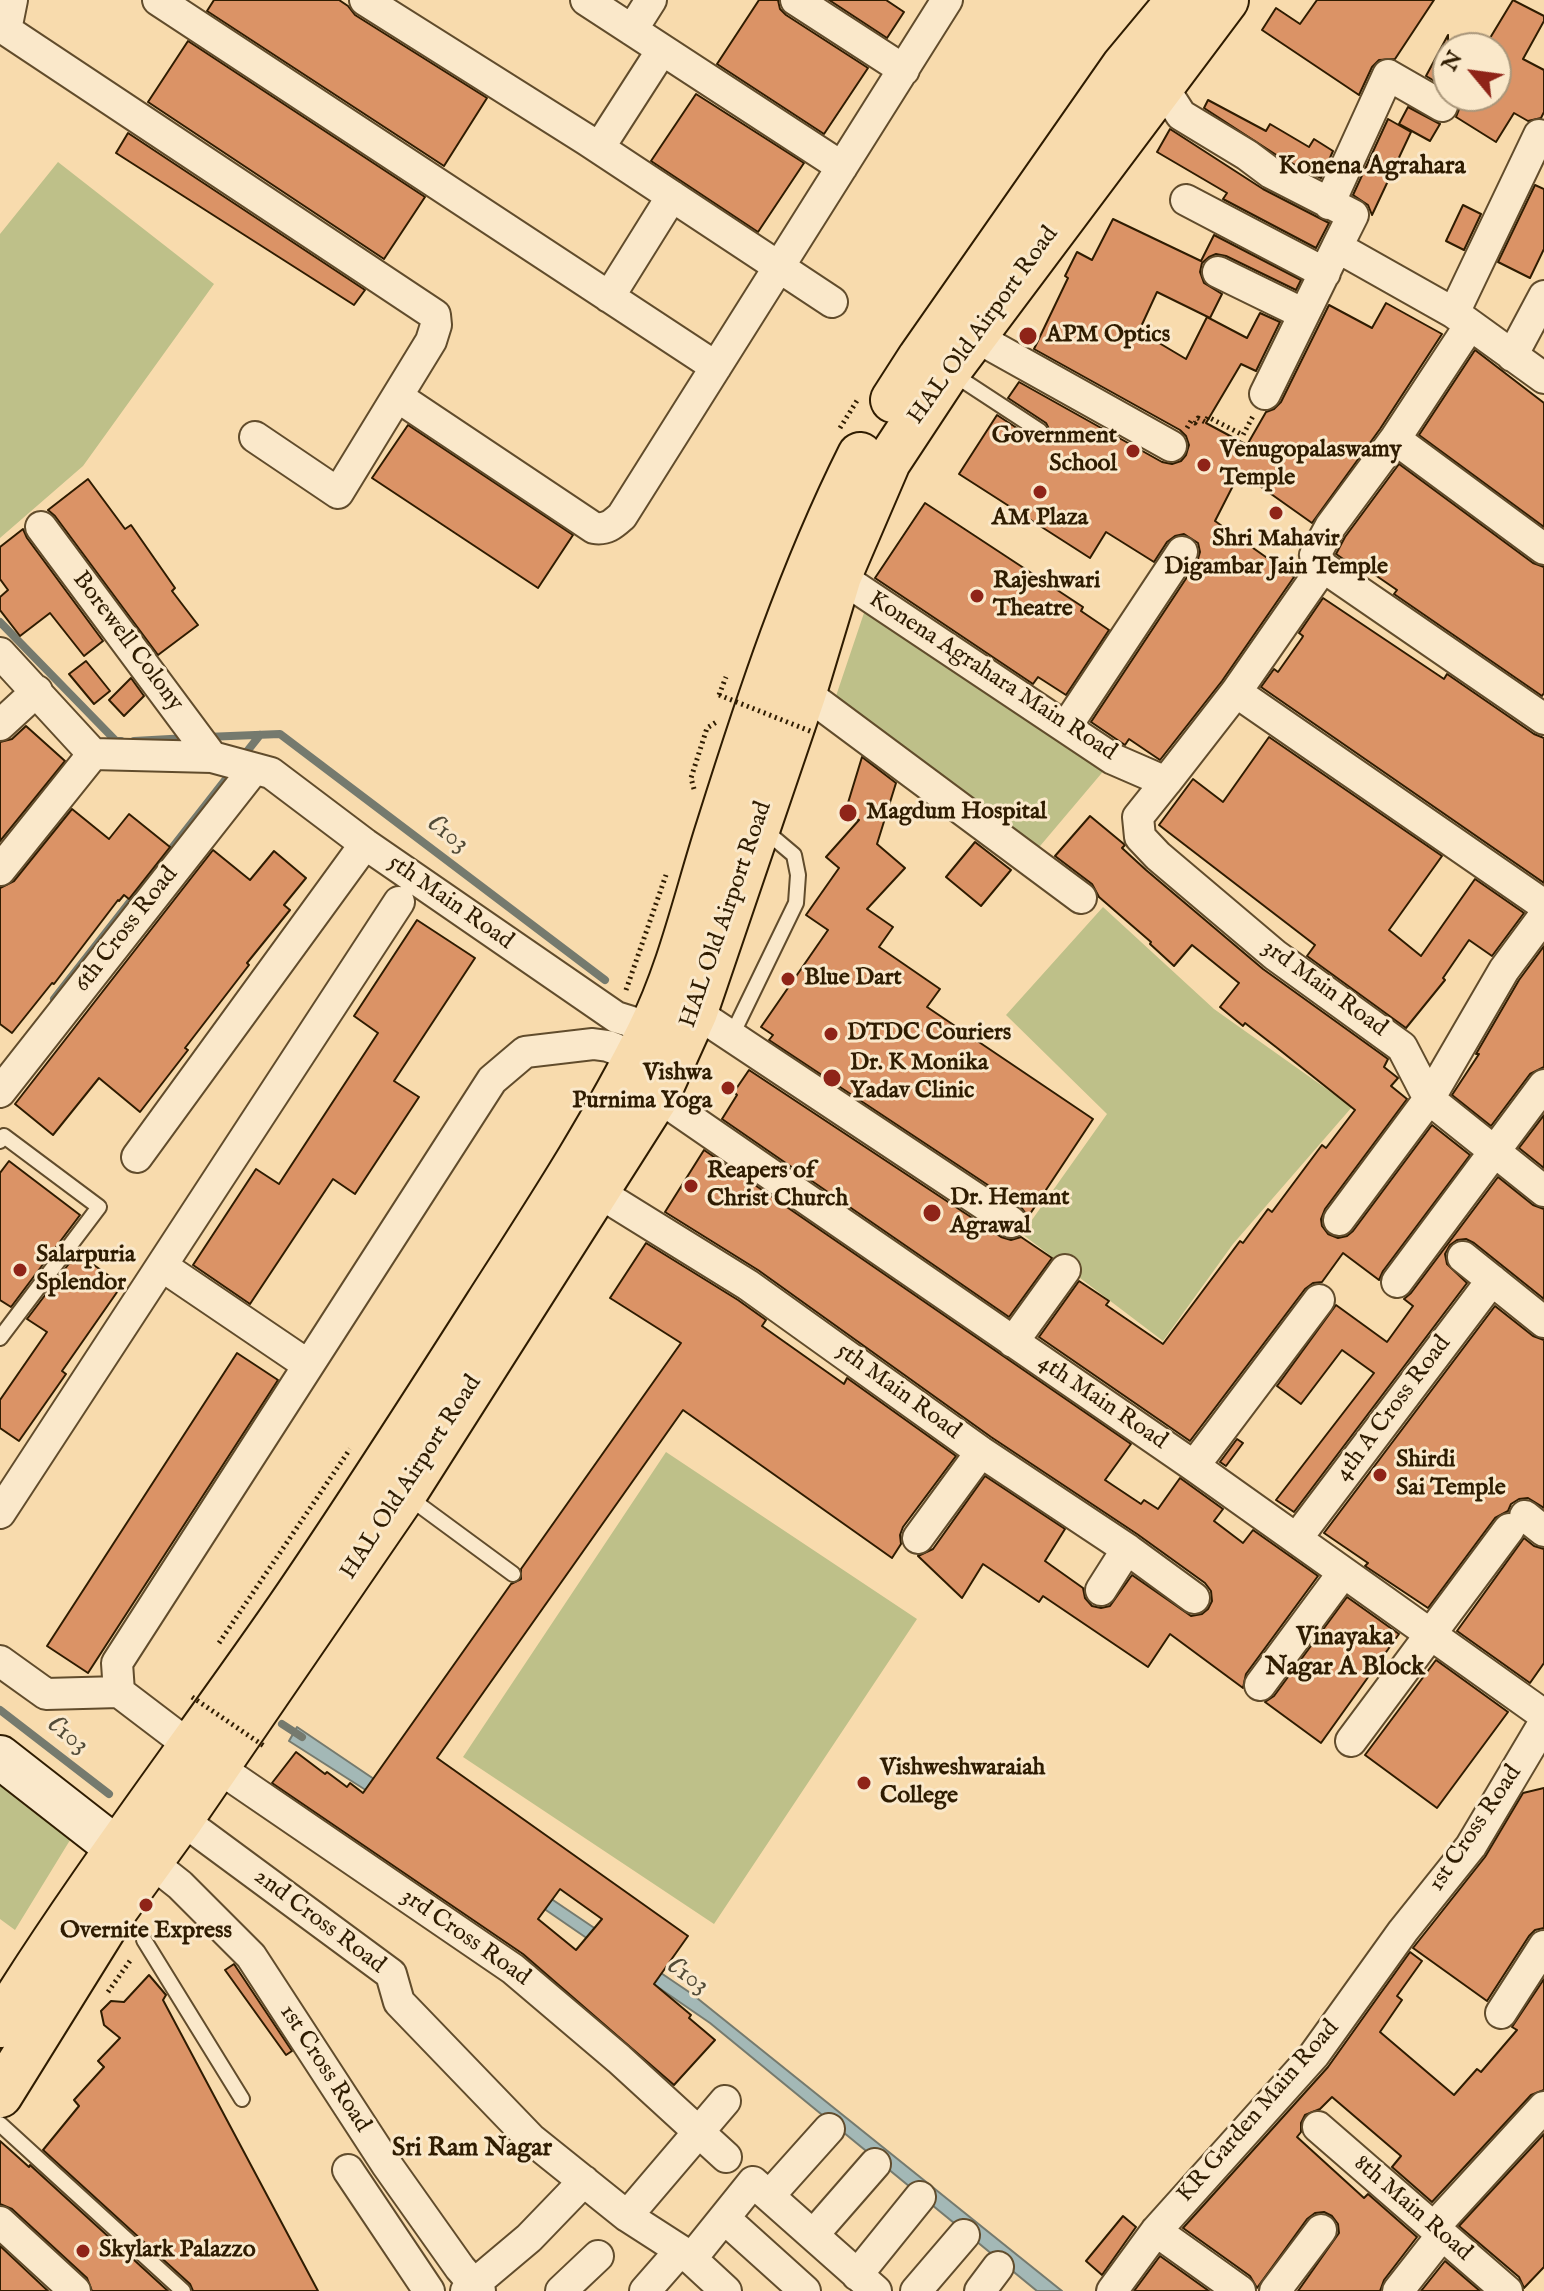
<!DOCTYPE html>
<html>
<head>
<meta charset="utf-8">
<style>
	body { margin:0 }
	#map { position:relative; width:1544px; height:2291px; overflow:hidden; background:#f8dbad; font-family:"IM FELL English",serif }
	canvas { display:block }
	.north { position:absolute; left:1432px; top:32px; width:80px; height:80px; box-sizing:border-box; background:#fae8ca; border:2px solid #a9967a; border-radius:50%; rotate:299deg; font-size:22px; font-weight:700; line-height:32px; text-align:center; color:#2f1c01 }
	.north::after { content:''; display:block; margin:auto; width:28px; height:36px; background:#8f2418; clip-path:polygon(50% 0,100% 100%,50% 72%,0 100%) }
</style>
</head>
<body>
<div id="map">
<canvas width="1544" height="2291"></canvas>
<div class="north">N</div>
</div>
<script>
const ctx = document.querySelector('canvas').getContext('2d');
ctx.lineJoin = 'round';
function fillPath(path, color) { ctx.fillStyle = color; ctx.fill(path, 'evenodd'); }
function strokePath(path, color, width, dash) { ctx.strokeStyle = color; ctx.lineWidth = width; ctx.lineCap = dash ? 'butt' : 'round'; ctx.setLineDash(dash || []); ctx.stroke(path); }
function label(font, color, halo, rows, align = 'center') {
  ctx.font = font + ' "IM FELL English",serif'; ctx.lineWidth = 6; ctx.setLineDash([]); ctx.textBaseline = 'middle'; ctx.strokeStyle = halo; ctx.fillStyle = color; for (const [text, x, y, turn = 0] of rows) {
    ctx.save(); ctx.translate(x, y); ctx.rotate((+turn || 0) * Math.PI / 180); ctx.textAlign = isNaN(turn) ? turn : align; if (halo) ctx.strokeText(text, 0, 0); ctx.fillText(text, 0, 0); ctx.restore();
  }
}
fillPath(new Path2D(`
	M58,162L214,284L83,466L0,538V234Z
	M866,607L1106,768L1035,852L836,696Z
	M1103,907L1214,1009L1352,1107L1233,1244L1163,1341L1022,1234L1107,1114L1006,1015Z
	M666,1452L917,1619L714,1924L463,1757Z
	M0,1777L75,1832L15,1930L0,1919Z`), '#bec089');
const water = new Path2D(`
	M297,1727L692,1994L1062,2291H1037L710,2023L450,1844L289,1741Z`);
fillPath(water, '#a3b8b6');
strokePath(water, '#757a6e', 2);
strokePath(new Path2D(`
	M0,622L116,741H121
	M206,737L280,734L605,980
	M134,741L188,738
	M241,759L260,735
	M54,999L233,770
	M0,1710L109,1794
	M282,1724L302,1737`), '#757a6e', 8);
const building = new Path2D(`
	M214,0H339L348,6L355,15L487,98L444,166L207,11Z
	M759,0H778L780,9L786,15L868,68L824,134L717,64Z
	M829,0H886L904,12L887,38Z
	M1317,0H1434L1395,59L1379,60L1372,67L1359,95L1262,30L1276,8L1300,24Z
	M1513,0L1544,16V21L1523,59L1544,70V112L1541,118L1528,121L1514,113L1496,142L1456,117L1460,107L1457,96H1496V48H1484Z
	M1448,35V89L1426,76Z
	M188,41L425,197L384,259L148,102Z
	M696,94L804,163L758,232L651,161Z
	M1208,100L1266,131L1270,124L1309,147L1314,139L1333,151L1321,178L1281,158L1204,108Z
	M1408,107L1440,124L1430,141L1399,124Z
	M1388,119L1411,132L1372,215L1368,205L1353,195Z
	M1170,129L1263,189L1329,223L1316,248L1223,199L1227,193L1157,152Z
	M128,133L365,290L354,305L116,153Z
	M1535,185L1544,189V249L1530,278L1498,262Z
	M1463,205L1481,214L1464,250L1446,241Z
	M1113,219L1201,261L1214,235L1301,280L1296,290L1226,256L1216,254L1209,257L1202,263L1200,272L1204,283L1222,294L1210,318L1157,292L1139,331L1186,359L1207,317L1247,338L1260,313L1280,322L1256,371L1241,364L1206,423L1247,445L1266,412L1274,409L1281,402L1329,305L1372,328L1386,303L1442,334L1380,429L1312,523L1240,472L1215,521L1294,577L1222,681L1160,760L1129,739L1125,745L1122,743L1091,722L1197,562L1200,552L1198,543L1184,534L1175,536L1167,542L1154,562L1106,532L1090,558L959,474L997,415L1035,440L1040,441L1048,437L1050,431L1046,423L1008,398L1019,382L1162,462L1172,464L1181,461L1186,455L1189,445L1186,436L1180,430L1034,349L1068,278L1065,276L1077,252L1092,260Z
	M1475,350L1544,403V527L1419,435Z
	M408,425L573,535L538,588L372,478Z
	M1399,464L1533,563L1544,567V693L1542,696L1394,594L1397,590L1365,568L1362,572L1336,554L1345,537Z
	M88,479L125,529L131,525L175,588L172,591L198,625L158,655L55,516L48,510Z
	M925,503L1083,607L1081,611L1109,630L1066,695L1038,677L1033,684L875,578Z
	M23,529L27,538L103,641L84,656L50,613L20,636L0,610V597L8,590L0,579V547Z
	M1323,598L1444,679L1447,674L1534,734L1544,738V883L1261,687L1274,669L1278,672L1302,638L1303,636L1299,633Z
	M86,661L110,691L94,704L69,674Z
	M131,678L144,696L124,716L109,700Z
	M26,726L65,761L0,841V742L12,739Z
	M1269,737L1442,856L1389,930L1421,956L1475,879L1524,913L1492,956L1469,940L1443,978L1445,980L1406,1028L1307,956L1315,945L1159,825L1193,779L1223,802Z
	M862,757L896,783L877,844L905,868L867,909L893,927L879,947L940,989L927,1007L1093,1119L1028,1217L1021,1207L769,1040L773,1035L761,1027L828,930L806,915L839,868L826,857L859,820L844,816Z
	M72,809L109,839L129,814L170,847L129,899L124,895L119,901L118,900L54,984L52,983L12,1033L0,1024V888L14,881Z
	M1090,816L1125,845L1122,848L1146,870L1263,969L1388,1059L1384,1067L1398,1078L1391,1086L1407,1099L1325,1209L1321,1219L1322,1226L1328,1234L1338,1238L1347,1236L1353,1231L1432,1125L1470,1155L1383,1271L1379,1280L1343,1253L1322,1282L1313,1283L1305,1289L1190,1441L1039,1337L1079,1281L1109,1301L1106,1305L1163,1344L1240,1241L1243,1243L1268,1209L1272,1212L1322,1145L1326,1148L1355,1110L1276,1047L1245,1023L1243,1026L1220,1007L1239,983L1192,945L1174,966L1150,944L1151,942L1099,897L1092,884L1055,856Z
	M975,842L1011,870L981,906L946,877Z
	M213,850L250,880L274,851L306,878L284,905L290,910L247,963L249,965L185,1048L188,1050L140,1112L99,1078L53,1135L15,1104Z
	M417,920L475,958L394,1081L419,1097L355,1194L333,1179L250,1304L193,1265L256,1169L279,1184L378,1033L354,1016Z
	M1544,946V1067L1530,1074L1491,1126L1452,1095L1479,1054H1476L1519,980Z
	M749,1070L1001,1237L1011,1240L1021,1237L1052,1258L1009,1317L722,1119L737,1095L734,1092Z
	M1544,1115V1168L1519,1148Z
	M704,1150L1131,1444L1105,1480L1141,1504L1144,1500L1158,1509L1180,1478L1223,1509L1214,1521L1243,1543L1253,1530L1318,1576L1246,1674L1243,1688L1170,1634L1148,1667L1043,1596L1039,1602L983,1564L962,1598L918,1556L933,1549L985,1476L1065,1529L1045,1561L1083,1588L1085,1598L1092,1606L1101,1608L1110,1606L1132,1575L1191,1616L1202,1614L1208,1609L1212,1601L1211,1591L1205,1583L1137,1534L991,1437L758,1270L665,1212Z
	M9,1161L80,1215L11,1307L0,1300V1173Z
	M1498,1177L1533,1205L1544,1209V1299L1474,1243L1466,1239L1457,1240L1450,1245L1445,1254L1447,1264L1467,1283L1294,1512L1276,1500L1374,1373L1342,1350L1301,1404L1277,1386L1336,1305L1387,1342L1413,1306L1404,1299L1411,1293Z
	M646,1243L738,1300L766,1320L762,1326L844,1384L847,1378L956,1456L903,1527L900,1535L901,1544L892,1558L683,1410L437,1758L688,1936L654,1984L691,2015L689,2018L715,2040L674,2085L523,1954L272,1783L296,1752L325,1774L327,1772L347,1787L350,1783L363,1793L511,1584L521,1579V1569L681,1343L610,1298ZM560,1889L602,1919L576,1950L538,1919Z
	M77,1253L122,1285L62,1371L66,1374L19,1441L0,1428V1400L47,1332L27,1319Z
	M1495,1306L1533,1336L1544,1340V1508L1528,1498L1519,1499L1511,1504L1508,1511L1495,1518L1428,1608L1365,1566L1368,1563L1324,1533Z
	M237,1353L278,1380L88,1673L47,1646Z
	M1237,1439L1243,1443L1226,1466L1220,1462Z
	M1524,1538L1534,1546L1544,1549V1663L1530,1683L1457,1631Z
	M1347,1597L1399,1634L1321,1743L1265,1702L1274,1696Z
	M1436,1660L1508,1712L1437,1808L1365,1755Z
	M1544,1788V1928L1535,1930L1529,1936L1487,2001L1413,1948L1485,1857L1523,1793Z
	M1410,1952L1422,1961L1397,1996L1402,2000L1380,2032L1454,2095L1477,2069L1481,2072L1517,2030L1512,2027L1544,1979V2090L1531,2095L1432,2202L1392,2167L1401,2156L1332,2097L1320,2109L1305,2115L1301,2123V2132L1297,2137L1364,2198L1368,2194L1417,2237L1384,2280L1380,2291H1298L1339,2233L1338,2224L1332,2216L1324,2212L1315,2213L1307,2219L1257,2288L1250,2276L1183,2228L1328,2067Z
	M234,1964L292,2051L286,2055L225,1970Z
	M149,1975L166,1995L163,2000L318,2291H193L190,2284L43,2150L79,2106L74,2100L104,2067L98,2061L120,2038L104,2025L101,2011L111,2001L124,2002Z
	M1544,2134V2267L1524,2288L1519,2277L1459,2226Z
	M0,2141L29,2167L30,2165L168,2291H92L87,2278L12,2209L0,2204Z
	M1123,2216L1136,2227L1102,2275L1086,2261Z
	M0,2246L48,2291H0Z
	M1160,2256L1209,2291H1134Z
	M1445,2261L1480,2291H1421Z`);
fillPath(building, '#db9366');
strokePath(building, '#2f1c01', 2);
const lane = new Path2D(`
	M953,374L1040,431
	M731,1037L796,903L798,875L794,855L762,828
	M0,1141L4,1136L99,1207L0,1338
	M407,1496L513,1574
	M144,1940L242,2099
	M0,2124L183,2291`);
const street = new Path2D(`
	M12,0L6,30L435,315L436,325L431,341L338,493L255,437
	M158,0L716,367
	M365,0L587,140L832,302
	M586,0L842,167
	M796,0L904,70
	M632,30L651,0
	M1157,91L1172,101L1181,115L1247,155L1271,173L1353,215L1337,247L1454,313L1544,378
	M599,148L662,50
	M1186,200L1325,273
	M1329,204L1388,75L1442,106
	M1218,272L1304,314
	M609,297L672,196
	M1454,313L1539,135
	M974,336L1171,446
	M1512,356L1544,296
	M1265,394L1337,247
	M398,397L594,528C607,530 613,524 622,516L947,0
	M1395,439L1544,549
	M41,527L212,757
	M1323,567L1544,719
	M839,576L1113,759L1166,782L1236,692L1323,567L1315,555L1330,527L1395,439L1470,325
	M0,653L93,754L212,757L271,773L365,844L616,1017L651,1028
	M804,692L1081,898
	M1236,692L1544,905
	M0,725L37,691
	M1066,727L1182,552
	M1166,782L1138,817L1140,837L1158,856L1275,955L1402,1047L1429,1099L1544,1191
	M0,870L93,754
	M695,1012L1011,1222
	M0,1092L254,769
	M657,1096L1194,1466L1544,1715
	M137,1157L365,844
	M598,1192L748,1285L981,1452L1127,1549L1194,1598
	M1339,1220L1429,1099L1504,970L1544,916
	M1463,1257L1544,1322
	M162,1266L308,1365
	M1397,1282L1544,1085
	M1013,1342L1065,1270
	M1194,1466L1319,1300
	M0,1513L399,902
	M1525,1516L1544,1531
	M918,1538L981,1452
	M1297,1538L1492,1280
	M1101,1590L1127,1549
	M0,1661L46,1694L119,1692L190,1746
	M1260,1685L1343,1573
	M119,1692L117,1663L492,1080L525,1052L593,1044L608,1046L636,1057
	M1351,1741L1509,1529
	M216,1766L513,1969L619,2059L726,2157
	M181,1819L391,1974L399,2002L531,2139L627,2216L686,2254L726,2291
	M151,1862L180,1885L251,1956L387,2165L460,2268L480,2291
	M1501,2013L1544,1946
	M1318,2127L1507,2291
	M348,2170L429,2291
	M769,2196L829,2129
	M627,2216L725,2101
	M724,2218L805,2291
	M0,2222L75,2291
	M1434,2227L1544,2107
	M1156,2231L1240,2291
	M813,2235L875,2164
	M691,2259L753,2182L876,2291
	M857,2275L920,2197
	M466,2291L529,2238L584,2181
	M561,2291L598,2256
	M645,2291L680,2251
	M916,2291L964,2235
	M980,2291L998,2267
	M1112,2291L1156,2231L1314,2055L1403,1931L1471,1846L1544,1723
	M1275,2291L1321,2230
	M1398,2291L1442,2235`);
const secondary = new Path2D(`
	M0,1757L119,1850`);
const primary = new Path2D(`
	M893,400L920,358L1124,66L1179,0
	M0,2025C89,1881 193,1747 289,1608C357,1509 422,1407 487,1305C544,1216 602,1128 649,1033C681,969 697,895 719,827C759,700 800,575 860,455
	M0,2095L115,1910L181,1819L404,1494L657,1096L695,1012L804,692L839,576L888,462L948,371L1226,0`);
strokePath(lane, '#614c2c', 18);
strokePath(street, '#614c2c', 34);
strokePath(secondary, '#2f1c01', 46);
strokePath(primary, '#2f1c01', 48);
strokePath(new Path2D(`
	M840,428L858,399
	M1187,428L1191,421L1195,423L1198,418L1205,422L1208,417L1243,435L1253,416
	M719,695L726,677
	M694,789L691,778L707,728L718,721
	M626,990L666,875
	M219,1643L350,1449
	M108,1992L132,1958`), '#2f1c01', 5, [2, 4]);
strokePath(lane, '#fae8ca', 14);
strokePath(street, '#fae8ca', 30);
strokePath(secondary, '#fae8ca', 42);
strokePath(primary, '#f8dbad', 44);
strokePath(new Path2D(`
	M719,695L815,733
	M192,1697L264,1746`), '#2f1c01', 5, [2, 4]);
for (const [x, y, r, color] of [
	[1028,336,10,"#8f2418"],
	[1133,451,8,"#8f2418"],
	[1204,465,8,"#8f2418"],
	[1040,492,8,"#8f2418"],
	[1276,513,8,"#8f2418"],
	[977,596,8,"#8f2418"],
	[848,813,10,"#8f2418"],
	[788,979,8,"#8f2418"],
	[831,1034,8,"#8f2418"],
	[832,1078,10,"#8f2418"],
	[728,1088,8,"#8f2418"],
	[691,1186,8,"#8f2418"],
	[932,1213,10,"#8f2418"],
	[20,1270,8,"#8f2418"],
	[1380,1475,8,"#8f2418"],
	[864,1783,8,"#8f2418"],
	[146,1905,8,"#8f2418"],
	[83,2251,8,"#8f2418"]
]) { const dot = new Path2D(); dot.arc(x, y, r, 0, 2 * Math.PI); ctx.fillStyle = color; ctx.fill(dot); strokePath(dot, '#fae8ca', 3); }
label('24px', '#2f1c01', '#fae8ca', [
	["HAL Old Airport Road",984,326,-54],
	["Borewell Colony",127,642,53],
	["Konena Agrahara Main Road",992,677,33],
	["5th Main Road",450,903,35],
	["HAL Old Airport Road",727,915,-71],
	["6th Cross Road",127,930,-52],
	["3rd Main Road",1324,989,36],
	["5th Main Road",898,1392,36],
	["4th Main Road",1102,1403,34],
	["4th A Cross Road",1394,1409,-53],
	["HAL Old Airport Road",412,1478,-57],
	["1st Cross Road",1476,1829,-56],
	["2nd Cross Road",319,1922,37],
	["3rd Cross Road",465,1938,35],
	["1st Cross Road",324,2069,57],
	["KR Garden Main Road",1259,2112,-49],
	["8th Main Road",1412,2209,41]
]);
label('bold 24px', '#2f1c01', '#fae8ca', [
	["APM Optics",1046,336],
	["Government",1117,437,"right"],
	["School",1117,465,"right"],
	["Venugopalaswamy",1220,451],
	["Temple",1220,479],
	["AM Plaza",1040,519,"center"],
	["Shri Mahavir",1276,540,"center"],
	["Digambar Jain Temple",1276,568,"center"],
	["Rajeshwari",993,582],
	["Theatre",993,610],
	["Magdum Hospital",866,813],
	["Blue Dart",804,979],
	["DTDC Couriers",847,1034],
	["Dr. K Monika",850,1064],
	["Yadav Clinic",850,1092],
	["Vishwa",712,1074,"right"],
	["Purnima Yoga",712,1102,"right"],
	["Reapers of",707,1172],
	["Christ Church",707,1200],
	["Dr. Hemant",950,1199],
	["Agrawal",950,1227],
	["Salarpuria",36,1256],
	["Splendor",36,1284],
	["Shirdi",1396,1461],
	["Sai Temple",1396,1489],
	["Vishweshwaraiah",880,1769],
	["College",880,1797],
	["Overnite Express",146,1932,"center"],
	["Skylark Palazzo",99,2251]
], 'left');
label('bold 26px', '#2f1c01', '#fae8ca', [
	["Konena Agrahara",1372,168],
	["Vinayaka",1345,1639],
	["Nagar A Block",1345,1669],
	["Sri Ram Nagar",472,2150]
]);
label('italic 26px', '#524b37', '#fae8ca', [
	["C103",447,835,37],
	["C103",67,1736,38],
	["C103",687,1977,35]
]);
</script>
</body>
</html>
